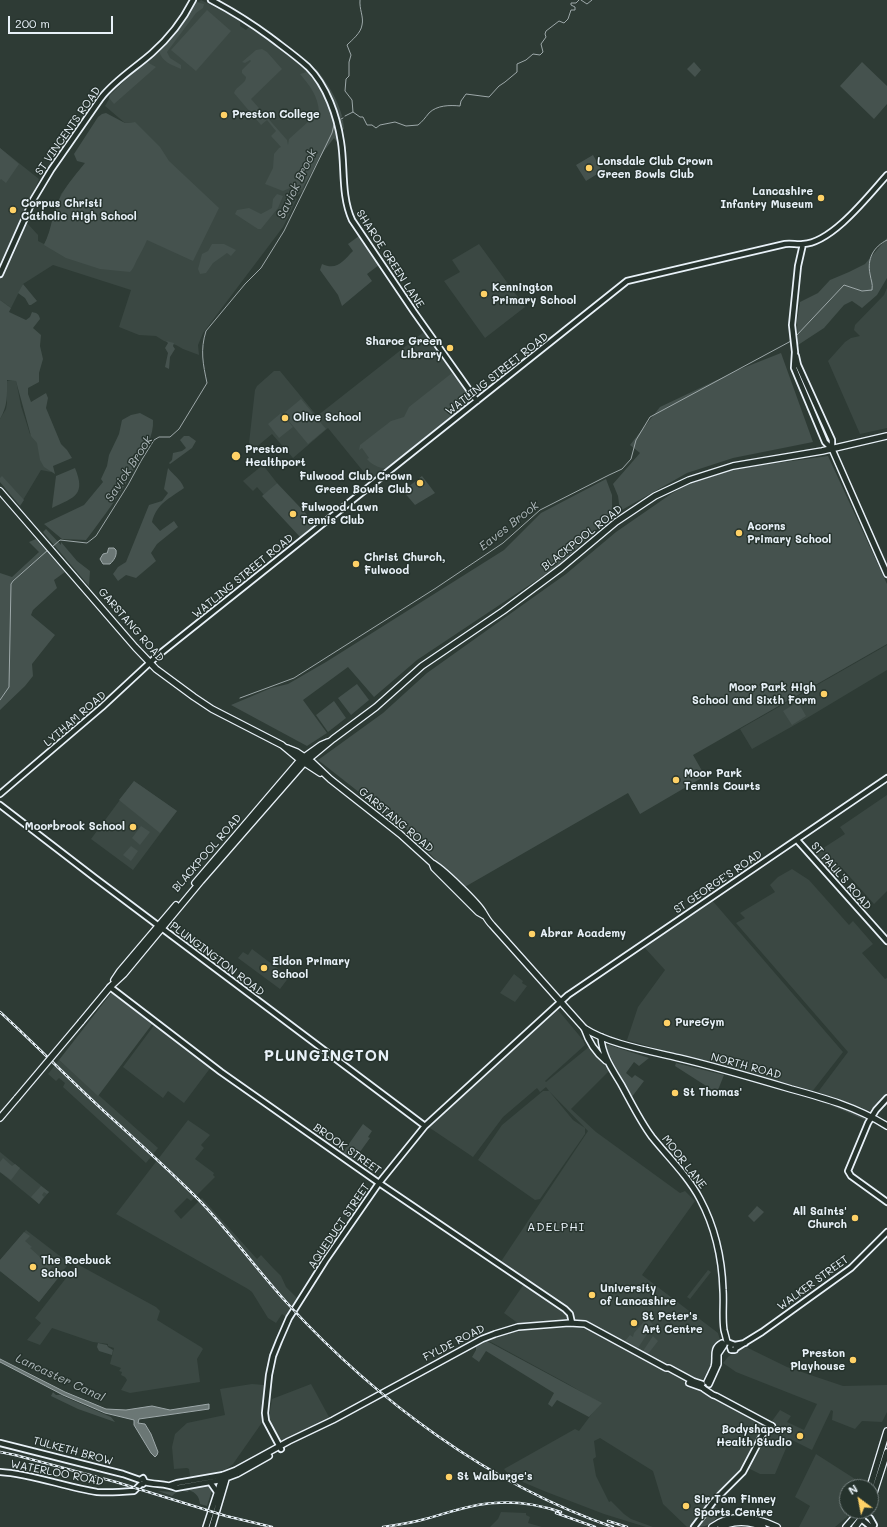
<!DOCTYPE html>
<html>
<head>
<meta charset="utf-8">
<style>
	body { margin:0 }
	#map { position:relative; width:887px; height:1527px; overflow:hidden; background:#2e3b35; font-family:Mali,sans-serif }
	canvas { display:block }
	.north { position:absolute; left:839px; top:1479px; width:40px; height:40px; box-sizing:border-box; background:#26332d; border:1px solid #747f7e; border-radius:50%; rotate:328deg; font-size:11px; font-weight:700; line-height:16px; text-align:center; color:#e8f1f8 }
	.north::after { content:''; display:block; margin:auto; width:14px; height:18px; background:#ffd166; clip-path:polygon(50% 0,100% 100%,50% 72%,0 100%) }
	.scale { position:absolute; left:8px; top:16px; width:105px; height:18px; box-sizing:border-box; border:2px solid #e8f1f8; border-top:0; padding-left:5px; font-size:12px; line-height:14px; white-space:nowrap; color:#e8f1f8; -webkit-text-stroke:3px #26332d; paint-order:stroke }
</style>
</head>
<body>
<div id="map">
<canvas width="887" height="1527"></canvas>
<div class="north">N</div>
<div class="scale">200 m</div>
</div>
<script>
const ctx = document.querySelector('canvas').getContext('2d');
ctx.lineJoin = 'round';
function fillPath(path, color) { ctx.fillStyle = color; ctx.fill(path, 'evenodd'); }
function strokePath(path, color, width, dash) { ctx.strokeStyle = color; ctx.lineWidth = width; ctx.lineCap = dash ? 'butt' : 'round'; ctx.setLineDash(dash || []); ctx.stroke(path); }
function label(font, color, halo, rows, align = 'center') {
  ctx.font = font + ' Mali,sans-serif'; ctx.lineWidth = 3; ctx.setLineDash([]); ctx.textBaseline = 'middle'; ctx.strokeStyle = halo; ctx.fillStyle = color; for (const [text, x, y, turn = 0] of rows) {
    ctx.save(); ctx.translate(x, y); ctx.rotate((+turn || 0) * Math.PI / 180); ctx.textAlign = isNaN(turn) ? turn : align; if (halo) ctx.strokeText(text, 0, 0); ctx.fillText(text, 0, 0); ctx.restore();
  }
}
fillPath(new Path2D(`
	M201,0L238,19L240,22V26L246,30L249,27L253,29L296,61L307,70L318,84L332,112L335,122L305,184L303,191L295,198L297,199L283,227L203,333L198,345L199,355L183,349L176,345L164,341L156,336L139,335L119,327L131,290L53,265L23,284L11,308L0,300V278L12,258L27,223L38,235V241L44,244L49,235L52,221L61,194L85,163L135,122L125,123L105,106L109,99V96L120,85L166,46L188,18L196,1L199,2Z
	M0,148L39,179L8,253L0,267Z
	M479,244L525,307L485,338L444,281L460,272L452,260Z
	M887,288V428L860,434L828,361L845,342L851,338L860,336L854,330L855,325L884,295Z
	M425,331L470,397L469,402L371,481L328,428L293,458L272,434L254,449L249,443L255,390L257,386L274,371H280L317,416Z
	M16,380L21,406L30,434L38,438L53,467L51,472L41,470L20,505L0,482V419L6,409L7,403V381Z
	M263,465L277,483L264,495L257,487L253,491L243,481Z
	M887,645V670L807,718L752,749L740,729Z
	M134,781L177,811L133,870L91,839Z
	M887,795V891L874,904L841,867L832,874L814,854L845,834L840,827Z
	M792,869L809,880L849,925L853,921L873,944L862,953L885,979L887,978V1093L870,1111L818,1092L848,1052L736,923L745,918L740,913L775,892L770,885L778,877Z
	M711,899L843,1052L811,1093L627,1040L638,1007L665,970L644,947Z
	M252,949L289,977L280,989L238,958L243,952L248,955Z
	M514,974L523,981L522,983L527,986L515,1002L500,993Z
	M558,1010L583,1040L585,1045L545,1081L546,1082L590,1046L609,1071L571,1109L596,1132L680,1193L685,1191L695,1201L642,1275L718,1333L720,1340L714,1345L711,1351L712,1364L700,1384L701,1392L754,1412L772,1421L780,1410L791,1416L787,1422L804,1430L817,1404L736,1372L723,1363L728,1357L744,1346L787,1367L843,1386L887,1385V1412L882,1422L862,1421L855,1429L832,1420L833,1411L831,1410L812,1450L790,1439L775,1474H760L744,1466L742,1469L711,1500L692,1527H687L663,1504L653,1471L600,1438L594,1441L596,1457L593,1459L596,1476L609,1502L611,1501L624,1514L631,1519L653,1527H646L604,1514L544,1491L511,1477L504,1469L575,1429L579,1431L600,1403L568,1384L489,1341L492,1339L520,1330L529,1329L519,1324L504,1313L526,1281L500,1263L588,1131L549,1091L573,1120L585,1128V1134L540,1199L535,1200L478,1160L502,1125L543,1091H549L546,1087L540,1092L537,1088L503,1117L473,1157L427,1126Z
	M155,1024L211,1067L184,1103L168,1091L163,1098L123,1067Z
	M59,1060L158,1148L146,1163L63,1087L65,1083L59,1078L56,1081L48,1074Z
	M188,1120L210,1135L201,1145L204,1148L195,1159L214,1173L213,1175L215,1177L191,1201L187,1198L174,1211L181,1219L202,1198L257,1259L261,1255L273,1268L281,1276L286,1287L298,1299L288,1318L282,1314L276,1323L268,1318L252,1292L248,1289L116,1214Z
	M0,1152L49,1192L39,1204L0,1172Z
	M26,1230L69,1263L39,1302L0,1271V1260Z
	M77,1264L156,1307L160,1311L157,1320L201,1347L203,1349L197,1359L200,1382L130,1393L121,1390L127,1380L125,1377L121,1375L122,1372L119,1371L121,1368L110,1364L114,1348L108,1346V1344L93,1342L52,1328L40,1345L27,1340L41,1323L35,1318Z
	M708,1270L711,1272L690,1299L687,1297Z
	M252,1384L264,1385L265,1413L261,1424L233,1464L216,1477L191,1481L189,1469L187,1468L174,1469L172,1447L175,1434L187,1423L225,1415L220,1389Z
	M311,1384L329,1417L280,1442L269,1418L272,1399Z
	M816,1454L866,1486L865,1487H847V1511H851L847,1517L835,1527H799L810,1506L795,1497Z
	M501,1512L526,1513V1515L530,1517L528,1523L542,1527H490L498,1519Z`), '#3b4843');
fillPath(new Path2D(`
	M195,2L204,4L203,8L196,13L167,52L170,58L181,65V69C172,65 162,62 159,51C175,38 186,21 195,2Z
	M207,10L231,31L196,71L171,50Z
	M262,49L267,52L282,69L251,99L287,140L288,145L289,139L319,112C318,96 310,86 300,74L307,72C325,92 335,115 337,142L334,138L324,151L302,189L290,188L283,191L265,184L273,168L274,154L279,148L281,147L271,136L276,131L267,120L261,125L234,93C236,86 246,84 246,77L242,73V70L251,61L250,60L245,63L242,62L256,50Z
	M147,62L156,67L114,104L109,98L110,95L142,64Z
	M694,62L701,70L695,77L687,69Z
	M862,62L887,86V104L874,119L840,86Z
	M316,69C328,84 337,98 342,116L341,118L342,120H343L344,129L342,130L330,93L314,70Z
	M106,113L125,123L135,122L160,147L169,161L219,208L193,261L147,240C144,247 141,252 138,258C135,263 134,268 130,272L100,269L66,258L44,245C52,229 53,209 62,194C68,183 77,173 85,163L77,161L74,154L98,117L102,114Z
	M0,148L19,164L6,183L1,179L0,180Z
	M593,155L602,171L586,181L576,165Z
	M277,194L283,196L278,208L261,229H258L235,214L237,210L249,208L261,214L272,208L273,199Z
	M359,236L379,265L367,274L372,281L342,306L338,295L320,270L322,264C337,271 343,261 353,251L348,244Z
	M887,238V278L877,295L862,308L852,301L844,305L824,328L798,345L797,321L800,302L818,293L830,280L849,272L865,264Z
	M212,244H224L236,250L231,256L227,253L213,263L206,273L200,274L198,269L202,254L208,251Z
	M23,284L37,301L31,305H29L25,298L18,293Z
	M0,300L11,308L9,312L26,320L30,317L32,312C37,313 39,314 40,319L33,328L41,335L40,346L43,359L39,373V382L28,388V394L31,402L46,393L48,398L46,408L61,444L67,450L72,458L53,466L55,474L44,467L40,460L37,443L31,436L16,381L7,380C7,396 8,405 0,419Z
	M166,341L174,343L173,346L175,349L170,357L169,369L165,367L168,353L165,348L168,343Z
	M781,353L813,442L733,458L687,473L620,511L618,496L613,484L640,453L630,445L660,407L738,370Z
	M452,373C459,382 470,392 469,402L388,468C380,469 372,465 367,459L369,458L362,448L359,450L360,445L391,421L404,417L409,407Z
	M301,399L326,429L308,444L283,414Z
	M140,413L153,420C154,436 145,449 137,463C123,491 105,515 86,540L62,539L44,524L84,505L103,482L101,479L107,466L109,455L119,434L122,420L131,415Z
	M281,413L293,427L279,438L268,424Z
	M184,436H189L196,441L192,448L170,464L169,463L172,460L173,453L182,451L186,448L180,440Z
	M828,456L887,584V644L693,755L705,776L640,814L628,793L463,888L406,829L318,760L383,713L427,673L566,574L616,532L671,494L693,481L734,469Z
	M75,468C86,495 75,497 52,508L56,476Z
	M168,468C174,476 180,478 184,488C169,499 157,503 152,522L160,531L174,521L178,527L157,544L151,553L156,561L136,578L126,575L118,581L113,574L118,567L126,562L149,505L162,501L168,493L164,489Z
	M2,476L24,500L20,506L0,482V478Z
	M422,476L435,493L415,505L403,491Z
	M606,479L612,495V515L558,566L417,660L374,697L348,667L303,700L327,733L307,746L231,705L271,688L288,684L326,662L504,550L541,513Z
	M277,483L313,521V528L300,537L262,496Z
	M46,529L61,545V542L77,561L90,571L89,586L43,532Z
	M36,539L65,572L54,580L57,588L33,610L31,615L55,635L32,664L33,676L25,686L0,710V573L12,577L39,552L29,542Z
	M357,684L369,700L351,715L338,698Z
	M334,701L346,718L328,732L316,715Z
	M798,702L806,716L792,725L783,711Z
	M134,781L177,811L160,833L119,800Z
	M141,826L150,832L140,845L132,838Z
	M131,846L138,851L131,861L123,855Z
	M112,992L153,1023L98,1096L59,1060Z
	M609,1045L649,1058L639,1066L634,1062L626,1073L632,1078L635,1075L644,1081L631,1098L605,1046Z
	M676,1063L724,1075L718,1090L716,1089L714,1091L675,1066Z
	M718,1071C766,1082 820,1097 864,1117L865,1120C833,1105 799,1093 766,1084C750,1079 733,1077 718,1071Z
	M363,1124L372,1131L368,1137L370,1138L352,1163L341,1155Z
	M3,1158L12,1166L15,1164L20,1168L11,1180L0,1172V1162Z
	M41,1186L49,1192L47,1194L44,1192L42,1195L44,1197L39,1204L31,1197Z
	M757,1206L764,1212L754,1222L748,1216Z
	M24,1232L30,1236L25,1241L32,1247L30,1248L40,1257L43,1255L54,1264L50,1270L59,1277L39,1302L0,1271V1260Z
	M647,1318L653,1325L638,1348L625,1341L630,1335L633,1337L634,1333Z
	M653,1336L658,1341L648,1354L643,1351Z
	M487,1341L602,1403L589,1417L557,1400L552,1407L548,1404L554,1393L486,1351L479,1362L472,1357L476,1350V1346Z
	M98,1343L107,1345L108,1347L113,1350L112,1355L99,1351L97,1347Z
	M53,1392L56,1395H60L111,1417L115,1422L78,1409L51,1396Z
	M203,1485L209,1486L212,1490L207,1506L200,1504C199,1496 196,1493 189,1490L188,1492C181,1490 177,1491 172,1496L158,1491L174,1492Z
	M712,1506L721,1510C714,1523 710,1527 694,1527Z`), '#45524e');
const water = new Path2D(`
	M109,548H114L116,550C117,556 114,560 110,564H103L100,559L103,554L107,553Z
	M0,1359L65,1392L106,1409L126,1410L152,1406L170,1410L209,1404V1409L139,1419L138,1423L145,1424L151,1434L158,1452L157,1455L155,1457L151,1453L134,1425V1420L105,1413L63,1395L2,1363L0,1362Z`);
fillPath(water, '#6b7775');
strokePath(water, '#9da8a9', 1);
strokePath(new Path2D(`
	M581,0L587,4L592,0
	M353,112L360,117H363L367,125H372L376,128L380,125L395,122L406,126L418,125C422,122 425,118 429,113C437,105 450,105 460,106L461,101L466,94L489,97L499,86L505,82L517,72V64L526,60L533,54L540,55L543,52L541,44L546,37L545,34L546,31L559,21L564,23L568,19L571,10H575V7L571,5V3H576L579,0
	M345,116L353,112L352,100L345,91L346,79L349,76V62L351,55L347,45C352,40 361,33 362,25C364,17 359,9 360,0
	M341,119L343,118
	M796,336L844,285L862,291L872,290C873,283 871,281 870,274C867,259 873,247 887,240
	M52,547L60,540L87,543L96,536L128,485L141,461L154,440L159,437H170L179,429L207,383C203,364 200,350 206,331L245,284L261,268L284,231L332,133L334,125
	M240,698L294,678L436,588L503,543L540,510L609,475L622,469L631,459L636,440L650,417L791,341
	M0,700L9,687L11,584L13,581L48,550`), '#9da8a9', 1);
const secondary = new Path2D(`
	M211,0C232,11 251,23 270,37C283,47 296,56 308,67C327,86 337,116 341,142C345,167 341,196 352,220L414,312L477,401
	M803,244L798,266L792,325L795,352L794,368L825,442L832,449
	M0,274L33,200L51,170L101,98C115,80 135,68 152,53C170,37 182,22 193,0
	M796,356L798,365L832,440V449
	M0,794L102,707L157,656L627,281L785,244C792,243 797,245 803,244C832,243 869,195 887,175
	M0,805L95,878L425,1126
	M797,840L887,941
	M110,987L221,1072L379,1183L565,1309L570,1314L572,1323
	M887,1098L876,1110L868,1123L848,1171L851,1176L887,1202
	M727,1342L735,1345L745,1343
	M731,1345L730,1347L731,1350H735L736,1347
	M736,1348L762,1332L851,1268L887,1232
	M0,1443L123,1474L140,1480L143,1478L145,1482
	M281,1449L266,1421L265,1413L269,1375L273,1356L279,1341L289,1318L325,1261L379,1183L425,1126L568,995L887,778
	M0,1472C33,1474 64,1487 97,1492C109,1493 122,1492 134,1491L141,1484
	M210,1482L217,1492
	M143,1484L145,1482C155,1485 166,1483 176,1488L221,1480
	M171,1485L177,1483L223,1475
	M865,1514L870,1518L874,1525L873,1527
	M860,1518L871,1527
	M694,1527L713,1502L743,1472L763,1434L772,1426`);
const primary = new Path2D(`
	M832,449L887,574
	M584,1028C588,1040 596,1053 606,1061
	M601,1037C602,1055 612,1069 621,1084C631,1102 640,1121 652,1137C668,1157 688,1176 700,1199C715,1227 722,1259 723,1290C724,1303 722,1317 724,1330C725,1334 726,1337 727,1342
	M707,1382C709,1377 712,1372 714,1367C717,1357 711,1349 722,1343
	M689,1383L703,1388
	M709,1384L718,1364V1354L724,1345
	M704,1389L713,1395L716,1396L772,1426
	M221,1480L237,1474L269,1456
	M206,1527L223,1475L236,1470L289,1441L333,1420L482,1339L495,1334L518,1327L569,1323L585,1324L666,1368H669L693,1381L702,1384
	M212,1527L227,1476`);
const highway = new Path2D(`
	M0,491L135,647L156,669L194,697L212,709L282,745L300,760L320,773
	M287,748L297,752L312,762L330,779L400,834L432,863C441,867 478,903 483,912C486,917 488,921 492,925L584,1028C608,1044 650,1051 679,1058C717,1067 754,1078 791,1089C824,1098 857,1107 887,1126
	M432,863L434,868L478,912L485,916
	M195,883L300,760L321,745L328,742
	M114,980L120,971L176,905
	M81,1022L110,987L124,974L201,881L304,763L333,739L376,707L422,666L503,611L561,568L616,522L655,496L689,480L733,466L822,451L887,436
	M0,1118L17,1098
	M870,1487L887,1431
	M871,1502L887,1452
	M712,1527C732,1512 756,1517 777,1527
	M721,1527C735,1520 749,1521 763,1527
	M846,1527L860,1511
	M855,1527L867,1511`);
strokePath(secondary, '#e8f1f8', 8);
strokePath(primary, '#e8f1f8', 8);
strokePath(highway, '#e8f1f8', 8);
strokePath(secondary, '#26332d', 4.5);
strokePath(primary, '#26332d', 5);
strokePath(highway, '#26332d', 5.5);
const rail = new Path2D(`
	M0,1012C36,1045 70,1080 106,1113C137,1141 168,1169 198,1199C230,1232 257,1270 288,1304C376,1400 490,1485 613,1527
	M0,1452L15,1455L116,1482L226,1516L272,1527
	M556,1513L595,1527
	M608,1521L627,1527
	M383,1527C397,1525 411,1523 425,1519C448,1513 471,1504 494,1503C517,1501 540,1505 561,1512`);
strokePath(rail, '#e8f1f8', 2.5);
strokePath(rail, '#26332d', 1, [3]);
const highwayBridge = new Path2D(`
	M17,1098L81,1022`);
strokePath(highwayBridge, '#e8f1f8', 8, []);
strokePath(highwayBridge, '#26332d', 5.5);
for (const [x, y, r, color] of [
	[224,115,4,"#ffd166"],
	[589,168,4,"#ffd166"],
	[821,198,4,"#ffd166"],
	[13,210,4,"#ffd166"],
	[484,294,4,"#ffd166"],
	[450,348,4,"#ffd166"],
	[285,418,4,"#ffd166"],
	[236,456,5,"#ffd166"],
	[420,483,4,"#ffd166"],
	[293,514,4,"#ffd166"],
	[739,533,4,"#ffd166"],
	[356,564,4,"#ffd166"],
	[824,694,4,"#ffd166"],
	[676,780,4,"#ffd166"],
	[133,827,4,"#ffd166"],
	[532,934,4,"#ffd166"],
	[264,968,4,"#ffd166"],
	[667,1023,4,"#ffd166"],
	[675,1093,4,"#ffd166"],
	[855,1218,4,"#ffd166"],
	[33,1267,4,"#ffd166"],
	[592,1295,4,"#ffd166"],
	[634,1323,4,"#ffd166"],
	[853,1360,4,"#ffd166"],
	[800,1436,4,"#ffd166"],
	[449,1477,4,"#ffd166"],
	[686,1506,4,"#ffd166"]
]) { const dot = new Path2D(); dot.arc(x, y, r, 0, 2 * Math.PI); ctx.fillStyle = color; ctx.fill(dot); strokePath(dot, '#26332d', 1.5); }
label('bold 11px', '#e8f1f8', '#26332d', [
	["Preston College",232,115],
	["Lonsdale Club Crown",597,162],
	["Green Bowls Club",597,175],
	["Lancashire",813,192,"right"],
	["Infantry Museum",813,205,"right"],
	["Corpus Christi",21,204],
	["Catholic High School",21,217],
	["Kennington",492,288],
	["Primary School",492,301],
	["Sharoe Green",442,342,"right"],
	["Library",442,355,"right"],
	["Olive School",293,418],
	["Preston",245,450],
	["Healthport",245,463],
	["Fulwood Club Crown",412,477,"right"],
	["Green Bowls Club",412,490,"right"],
	["Fulwood Lawn",301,508],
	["Tennis Club",301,521],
	["Acorns",747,527],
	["Primary School",747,540],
	["Christ Church,",364,558],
	["Fulwood",364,571],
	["Moor Park High",816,688,"right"],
	["School and Sixth Form",816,701,"right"],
	["Moor Park",684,774],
	["Tennis Courts",684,787],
	["Moorbrook School",125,827,"right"],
	["Abrar Academy",540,934],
	["Eldon Primary",272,962],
	["School",272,975],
	["PureGym",675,1023],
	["St Thomas'",683,1093],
	["All Saints'",847,1212,"right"],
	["Church",847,1225,"right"],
	["The Roebuck",41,1261],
	["School",41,1274],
	["University",600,1289],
	["of Lancashire",600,1302],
	["St Peter's",642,1317],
	["Art Centre",642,1330],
	["Preston",845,1354,"right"],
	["Playhouse",845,1367,"right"],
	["Bodyshapers",792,1430,"right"],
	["Health Studio",792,1443,"right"],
	["St Walburge's",457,1477],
	["Sir Tom Finney",694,1500],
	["Sports Centre",694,1513]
], 'left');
label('11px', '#e8f1f8', '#26332d', [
	["ST VINCENTS ROAD",68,131,-55],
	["SHAROE GREEN LANE",390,259,57],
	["WATLING STREET ROAD",497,374,-38],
	["BLACKPOOL ROAD",582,538,-38],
	["WATLING STREET ROAD",243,576,-39],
	["GARSTANG ROAD",131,625,49],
	["LYTHAM ROAD",75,719,-41],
	["GARSTANG ROAD",396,820,40],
	["BLACKPOOL ROAD",207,853,-49],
	["ST PAUL'S ROAD",841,876,49],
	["ST GEORGE'S ROAD",718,882,-34],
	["PLUNGINGTON ROAD",217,959,37],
	["NORTH ROAD",746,1066,15],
	["BROOK STREET",347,1149,35],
	["MOOR LANE",684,1162,52],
	["AQUEDUCT STREET",339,1226,-56],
	["WALKER STREET",813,1283,-36],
	["FYLDE ROAD",454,1343,-27],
	["TULKETH BROW",73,1451,15],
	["WATERLOO ROAD",57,1473,11]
]);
label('italic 12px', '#b0babd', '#26332d', [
	["Savick Brook",297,184,-64],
	["Savick Brook",129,469,-57],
	["Eaves Brook",509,526,-38],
	["Lancaster Canal",60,1378,25]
]);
ctx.letterSpacing = '1px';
label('12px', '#e8f1f8', '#26332d', [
	["ADELPHI",556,1227]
]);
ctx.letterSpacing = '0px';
ctx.letterSpacing = '1px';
label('bold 15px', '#e8f1f8', '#26332d', [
	["PLUNGINGTON",327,1056]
]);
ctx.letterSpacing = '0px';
</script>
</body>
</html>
